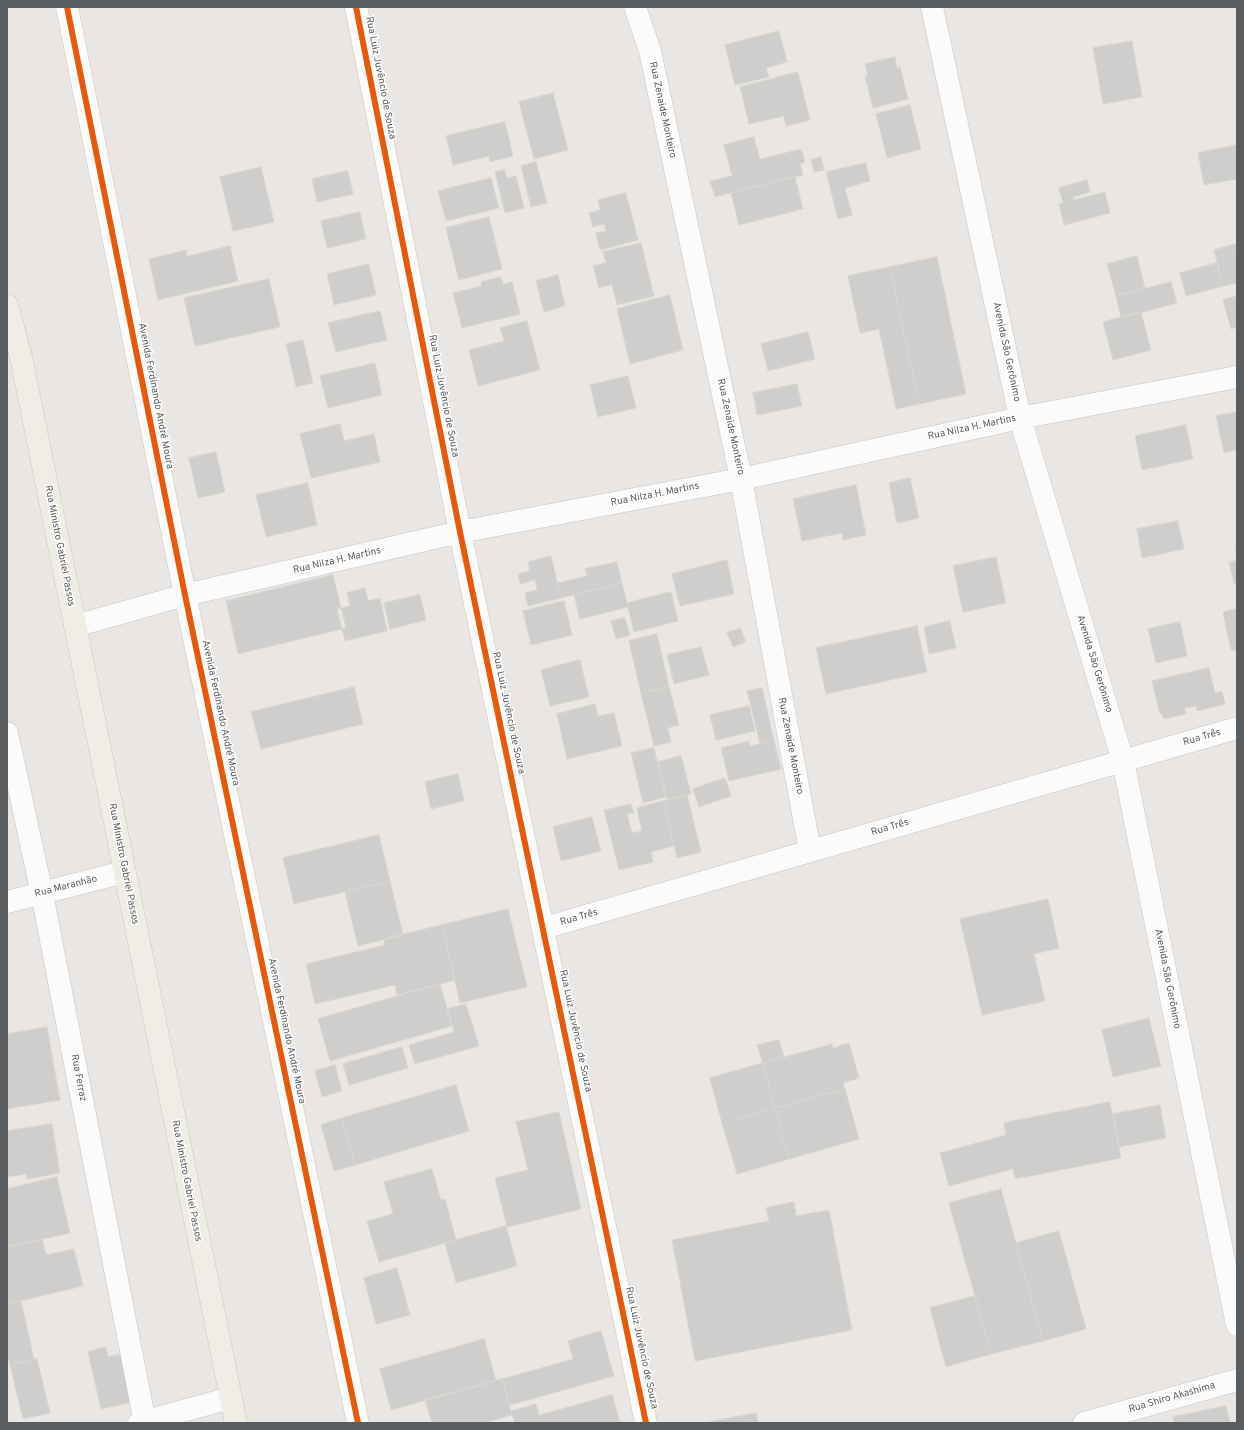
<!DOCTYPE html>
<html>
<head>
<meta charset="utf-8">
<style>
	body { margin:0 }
	#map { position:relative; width:1244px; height:1430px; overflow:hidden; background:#e9e6e3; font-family:Overpass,sans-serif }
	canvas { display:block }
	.frame { position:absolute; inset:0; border:8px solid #595d60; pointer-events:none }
</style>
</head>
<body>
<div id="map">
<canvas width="1244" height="1430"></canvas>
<div class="frame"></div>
</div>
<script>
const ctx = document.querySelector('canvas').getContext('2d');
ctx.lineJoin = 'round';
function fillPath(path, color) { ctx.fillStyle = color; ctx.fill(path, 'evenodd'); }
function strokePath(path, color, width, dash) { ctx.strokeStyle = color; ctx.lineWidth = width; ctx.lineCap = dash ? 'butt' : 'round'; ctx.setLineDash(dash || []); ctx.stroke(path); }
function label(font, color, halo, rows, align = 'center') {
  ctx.font = font + ' Overpass,sans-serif'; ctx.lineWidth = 3; ctx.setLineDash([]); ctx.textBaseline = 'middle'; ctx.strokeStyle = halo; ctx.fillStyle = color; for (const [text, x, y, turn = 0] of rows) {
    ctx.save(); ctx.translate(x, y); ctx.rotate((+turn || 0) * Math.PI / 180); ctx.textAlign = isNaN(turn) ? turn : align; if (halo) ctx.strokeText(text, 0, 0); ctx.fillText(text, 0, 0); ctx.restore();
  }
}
const building = new Path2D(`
	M779,31L787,62L766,68L769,77L735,85L725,45Z
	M1132,41L1142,97L1103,104L1093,48Z
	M895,57L897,68L900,67L908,99L873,108L865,76L868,75L865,64Z
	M798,72L810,120L786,126L784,116L749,124L740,87Z
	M553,93L568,150L534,159L519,102Z
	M910,105L921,149L887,158L876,114Z
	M505,122L513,156L490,162L489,156L453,165L446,136Z
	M754,137L760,159L801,149L805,162L800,164L803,175L715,197L710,181L732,176L724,145Z
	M1237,145V179L1204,185L1198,153Z
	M821,157L824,170L814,172L811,160Z
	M536,162L547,203L531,207L521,166Z
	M866,163L870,181L845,188L852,215L838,219L826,172Z
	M261,167L274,222L233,231L220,177Z
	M505,170L507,178L516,176L524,208L505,213L495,172Z
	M348,171L353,194L317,202L312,179Z
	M795,177L803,209L739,225L731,193Z
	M491,178L499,208L446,221L438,191Z
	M1087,180L1090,192L1073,197L1074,200L1105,192L1110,213L1064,225L1059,204L1063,203L1059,188Z
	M626,193L638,240L600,250L596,233L606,231L604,224L593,227L589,213L600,210L598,200Z
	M360,212L366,239L327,248L321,221Z
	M489,217L502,269L459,280L446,228Z
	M641,243L654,296L617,305L612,284L599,288L593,266L606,263L603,252Z
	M1236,244L1237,283L1223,286L1214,250Z
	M230,246L238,281L158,300L149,259L186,250L187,256Z
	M1137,256L1145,288L1116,296L1107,264Z
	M937,257L966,394L919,404L890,267Z
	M1217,263L1223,286L1186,296L1180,273Z
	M369,264L376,295L334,305L327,274Z
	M890,267L919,404L896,409L879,329L860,333L848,276Z
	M558,275L565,306L544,312L536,281Z
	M501,277L503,284L512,282L520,314L462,328L453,293L482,286L481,282Z
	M269,279L280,327L195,346L184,298Z
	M1171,282L1177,303L1121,318L1116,296Z
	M670,295L683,350L630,364L617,309Z
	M1237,296V327L1231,329L1223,300Z
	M380,311L387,340L336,352L328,323Z
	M1141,312L1151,350L1113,360L1103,322Z
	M527,321L540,370L478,386L469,350L504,341L500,328Z
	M808,332L815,359L768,371L761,344Z
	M303,340L313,383L296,387L286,344Z
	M375,363L382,395L328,408L320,376Z
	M628,376L636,408L598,417L590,385Z
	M797,384L802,406L757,415L753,393Z
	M1237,412V450L1224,453L1216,416Z
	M340,424L344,441L374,434L380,462L311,478L300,434Z
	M1186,425L1193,459L1142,470L1135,436Z
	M216,452L225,492L198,498L189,458Z
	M910,478L919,518L897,523L889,483Z
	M308,483L317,525L266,537L256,495Z
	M856,485L866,535L843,540L842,533L802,541L793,499Z
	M1178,521L1184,549L1142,558L1137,529Z
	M1237,543V556L1235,544Z
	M551,556L561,598L528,606L525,593L537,590L535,580L520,584L518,574L530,571L528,562Z
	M996,557L1006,603L963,612L953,566Z
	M727,560L734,594L680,606L672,574Z
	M1237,561V583L1234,584L1229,562Z
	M617,562L622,583L561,598L557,583L587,576L585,569Z
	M333,575L346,628L238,654L226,601Z
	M622,583L628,607L580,619L574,595Z
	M365,588L368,601L380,598L387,631L345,641L337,609L350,606L347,593Z
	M671,592L678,621L634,632L627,603Z
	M420,595L426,620L390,629L384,603Z
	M564,601L572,635L531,645L523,611Z
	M1237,609V650L1231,651L1223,612Z
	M625,618L630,635L616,639L611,621Z
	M950,621L956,648L929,654L924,627Z
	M1180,622L1187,656L1156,663L1148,629Z
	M917,626L927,672L826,694L816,648Z
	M740,628L746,642L733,647L727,633Z
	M657,634L669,687L641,693L629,641Z
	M701,647L709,675L674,684L667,655Z
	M580,660L589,697L550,706L541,670Z
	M1209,668L1215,693L1222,691L1225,704L1197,711L1196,706L1185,708L1186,714L1164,719L1162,714H1160L1152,681Z
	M354,687L363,724L261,749L251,712Z
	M669,687L679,725L668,728L671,742L654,746L641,693Z
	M762,688L774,740L760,743L747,691Z
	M595,704L598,716L614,713L622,746L567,759L557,714Z
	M749,706L755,731L716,740L710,715Z
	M774,740L781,769L729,781L721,748L749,741L750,746Z
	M654,748L666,797L643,803L631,753Z
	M681,756L691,794L667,800L658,762Z
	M458,774L464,801L431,809L425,782Z
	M725,778L731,796L699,807L693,789Z
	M687,795L701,852L677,858L663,801Z
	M663,801L674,846L651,852L653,862L619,870L604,810L631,804L634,813L627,814L632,833L642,831L637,808Z
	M592,817L601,851L561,861L553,827Z
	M379,835L390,881L294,904L283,858Z
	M390,881L403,935L358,946L345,892Z
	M1048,899L1059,948L1034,954L1045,1001L982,1015L960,919Z
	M508,909L527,987L460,1003L442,925Z
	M442,925L455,980L397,995L395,985L315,1004L306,964L385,945L384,939Z
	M440,984L452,1026L330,1061L318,1019Z
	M466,1004L479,1046L415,1064L409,1045L454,1032L448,1009Z
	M1149,1018L1161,1066L1113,1077L1102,1030Z
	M47,1027L60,1100L7,1109V1034Z
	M779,1040L784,1057L763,1063L757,1045Z
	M849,1043L859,1078L843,1083L845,1089L775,1108L763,1063L832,1044L833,1048Z
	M402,1047L408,1068L349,1085L343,1064Z
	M763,1063L775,1108L722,1123L710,1078Z
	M335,1065L342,1091L322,1097L315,1071Z
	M456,1085L469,1131L355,1165L342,1118Z
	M845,1089L859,1139L789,1159L775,1108Z
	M1110,1102L1121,1158L1015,1179L1013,1169L949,1186L940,1153L1006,1135L1004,1123Z
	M1160,1105L1166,1138L1119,1147L1113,1114Z
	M775,1108L789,1159L737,1174L722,1123Z
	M559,1112L581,1209L507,1227L495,1178L528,1170L516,1122Z
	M342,1118L355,1165L334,1171L321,1125Z
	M52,1124L60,1173L27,1179L26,1174L7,1177V1131Z
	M432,1169L441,1200L445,1199L456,1240L379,1262L367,1221L393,1214L384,1182Z
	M57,1177L70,1233L7,1247V1189Z
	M1001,1189L1043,1341L991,1354L949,1203Z
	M794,1202L796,1216L829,1210L852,1330L695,1361L672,1240L769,1221L766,1208Z
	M506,1226L517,1266L456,1283L445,1243Z
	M1059,1231L1086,1329L1043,1341L1016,1243Z
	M42,1239L46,1255L74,1249L83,1286L7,1304V1264H8L7,1247Z
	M397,1268L410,1315L376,1324L364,1278Z
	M975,1296L991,1354L946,1367L930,1308Z
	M21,1301L34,1359L10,1365L7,1352V1304Z
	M601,1331L614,1376L510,1405L502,1379L573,1359L568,1341Z
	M484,1339L496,1381L391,1410L380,1369Z
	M106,1347L108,1357L121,1354L133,1402L101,1409L88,1352Z
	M34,1359H37L50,1413L23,1419L10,1365Z
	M502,1379L512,1415L487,1422L488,1423H432L425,1400Z
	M612,1395L620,1423H515L511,1411L536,1404L539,1415Z
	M1226,1406L1230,1423H1174L1173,1417Z
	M756,1413L758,1423H703Z`);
fillPath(building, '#d0cecc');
strokePath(building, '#d8d6d2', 1);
const minor = new Path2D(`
	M67,7L185,595L358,1423
	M356,7L460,532L646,1423
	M635,7L650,51L741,479L810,851
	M932,7L1020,418L1123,761L1237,1325
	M75,626L185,595L460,532L741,479L1020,418L1237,377
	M7,733L42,894L145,1423
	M7,902L124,872
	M544,928L1237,728
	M139,1423L230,1398
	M1084,1423L1237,1380`);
const major = new Path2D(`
	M7,305L21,357L236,1423`);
strokePath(minor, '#c4c3c4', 23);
strokePath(major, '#cec3b3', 23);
strokePath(minor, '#fcfbfb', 22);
strokePath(major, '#f0ede6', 22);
strokePath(new Path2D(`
	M67,7L185,595L358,1423
	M356,7L460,532L646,1423`), '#e8590c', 6);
label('10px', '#595d60', '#fff', [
	["Rua Luiz Juvêncio de Souza",380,78,79],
	["Rua Zenaide Monteiro",662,110,78],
	["Avenida São Gerônimo",1006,352,78],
	["Avenida Ferdinando André Moura",155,396,79],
	["Rua Luiz Juvêncio de Souza",443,396,79],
	["Rua Zenaide Monteiro",730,427,78],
	["Rua Nilza H. Martins",972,428,-12],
	["Rua Nilza H. Martins",655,495,-11],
	["Rua Ministro Gabriel Passos",59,546,79],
	["Rua Nilza H. Martins",337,561,-13],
	["Avenida São Gerônimo",1094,664,73],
	["Avenida Ferdinando André Moura",220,713,78],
	["Rua Luiz Juvêncio de Souza",508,713,78],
	["Rua Três",1202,738,-16],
	["Rua Zenaide Monteiro",790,746,79],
	["Rua Três",890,828,-16],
	["Rua Ministro Gabriel Passos",123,864,79],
	["Rua Maranhão",66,887,-14],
	["Rua Três",579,918,-16],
	["Avenida São Gerônimo",1167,979,79],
	["Avenida Ferdinando André Moura",286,1031,78],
	["Rua Luiz Juvêncio de Souza",575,1031,78],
	["Rua Ferraz",78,1078,79],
	["Rua Ministro Gabriel Passos",186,1181,79],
	["Rua Luiz Juvêncio de Souza",641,1348,78],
	["Rua Shiro Akashima",1172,1398,-16]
]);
</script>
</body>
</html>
